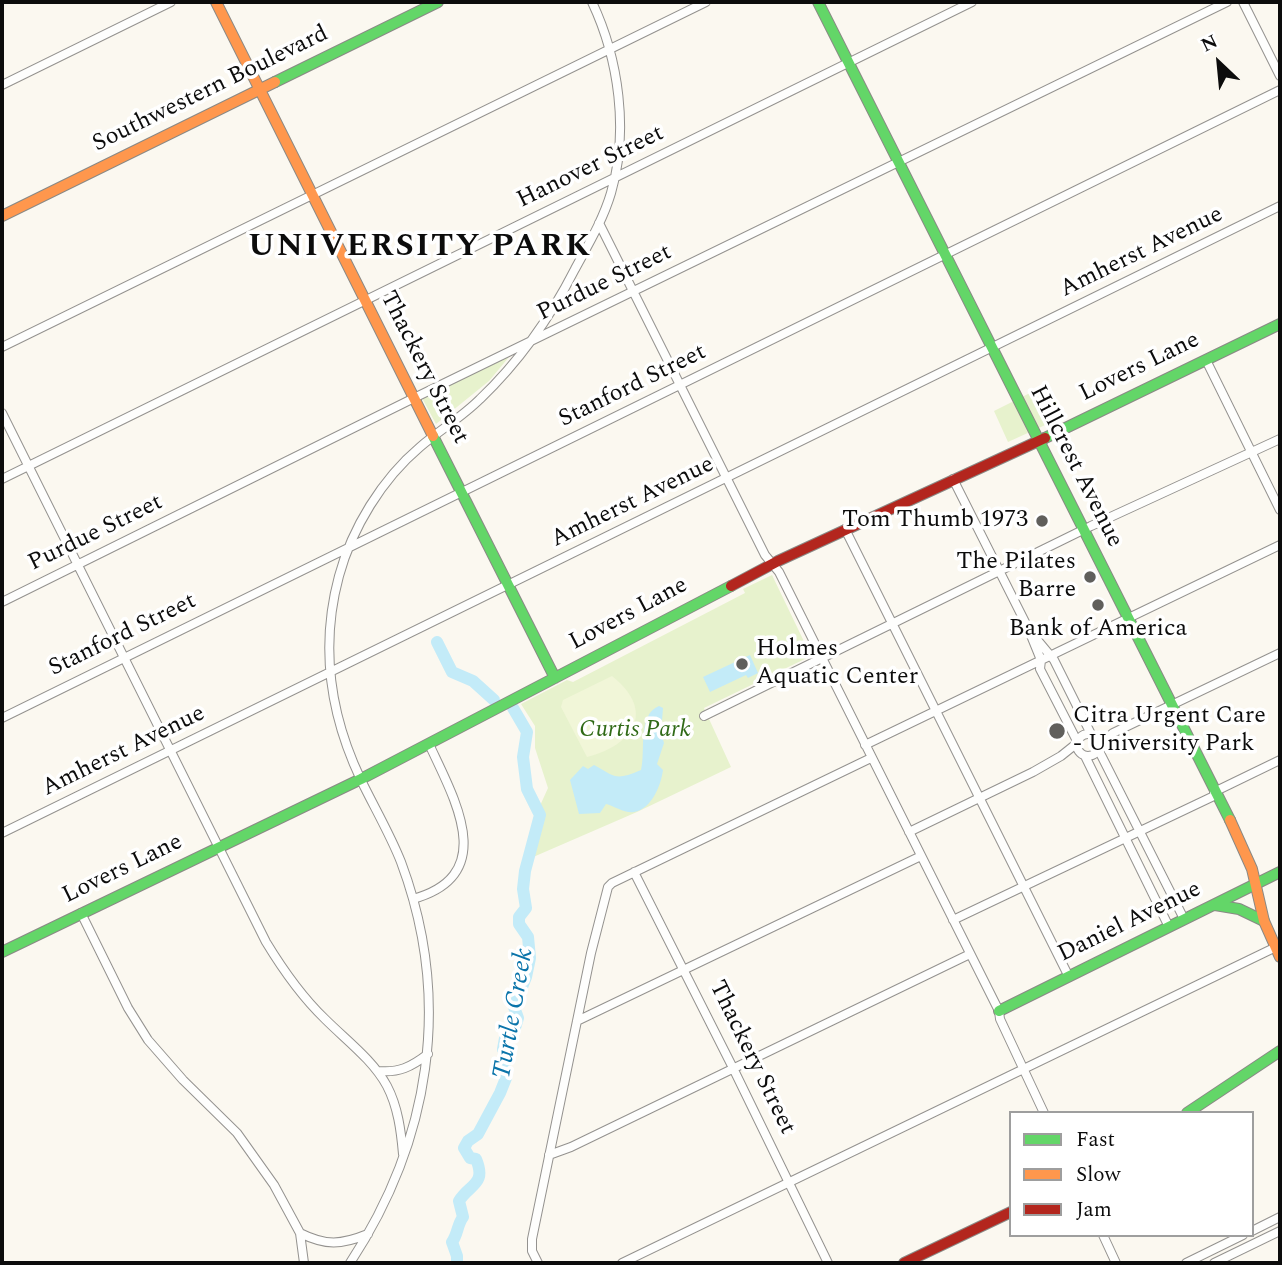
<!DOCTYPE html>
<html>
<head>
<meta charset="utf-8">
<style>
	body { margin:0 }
	#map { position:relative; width:1282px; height:1265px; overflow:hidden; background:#fbf8f0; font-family:Spectral,serif }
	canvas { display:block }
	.frame { position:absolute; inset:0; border:4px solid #0c0c0c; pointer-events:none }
	.legend { position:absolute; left:1009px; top:1111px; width:245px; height:126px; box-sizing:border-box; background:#fff; border:2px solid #9e9e9e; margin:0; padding:9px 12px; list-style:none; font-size:21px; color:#0c0c0c }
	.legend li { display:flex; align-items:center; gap:14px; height:35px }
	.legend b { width:35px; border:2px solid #9e9e9e }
	.north { position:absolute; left:1184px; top:28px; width:70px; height:70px; -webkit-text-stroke:5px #fff; paint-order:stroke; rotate:334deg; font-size:19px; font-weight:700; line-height:28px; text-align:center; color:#0c0c0c }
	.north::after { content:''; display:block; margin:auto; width:24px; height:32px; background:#0c0c0c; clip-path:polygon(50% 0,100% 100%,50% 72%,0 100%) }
</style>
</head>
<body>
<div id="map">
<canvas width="1282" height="1265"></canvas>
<div class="frame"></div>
<ul class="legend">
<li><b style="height:9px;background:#63d668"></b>Fast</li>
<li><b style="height:9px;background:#ff974d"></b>Slow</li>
<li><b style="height:9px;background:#b3261e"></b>Jam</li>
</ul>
<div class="north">N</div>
</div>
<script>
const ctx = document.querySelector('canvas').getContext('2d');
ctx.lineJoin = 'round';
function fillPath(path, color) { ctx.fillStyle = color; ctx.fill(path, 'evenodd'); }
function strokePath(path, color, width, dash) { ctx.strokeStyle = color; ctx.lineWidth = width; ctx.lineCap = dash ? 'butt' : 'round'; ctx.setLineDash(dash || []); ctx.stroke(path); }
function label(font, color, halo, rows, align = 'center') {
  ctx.font = font + ' Spectral,serif'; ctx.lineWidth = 7; ctx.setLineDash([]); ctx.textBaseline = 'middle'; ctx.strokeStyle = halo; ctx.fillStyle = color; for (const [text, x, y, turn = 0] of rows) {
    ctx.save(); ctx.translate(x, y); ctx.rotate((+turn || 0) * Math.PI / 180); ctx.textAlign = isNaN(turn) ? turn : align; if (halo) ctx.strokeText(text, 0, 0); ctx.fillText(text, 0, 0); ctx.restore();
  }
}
fillPath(new Path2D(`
	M509,357L489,381L436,424L422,398Z
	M1048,384L1065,416L1008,442L994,411Z
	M772,575L811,656L704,708L731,767L637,812L524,861L534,819L548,788L535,748V726L521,704L567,680L573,682L745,593L743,589Z`), '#e7f2cd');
fillPath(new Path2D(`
	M612,676C656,711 634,745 587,757L561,707L563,700Z`), '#f1f6d8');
fillPath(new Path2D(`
	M750,655L758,673L748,678L746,675L710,692L703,677Z
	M659,706L663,708L661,733L664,743L657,764L663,770C661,785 652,809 634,812C626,814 614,806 606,804L600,813L579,814L570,780L583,766L588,769L594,765C616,777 615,781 641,770C646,751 637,715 659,706Z`), '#c3ebf8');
strokePath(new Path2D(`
	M437,642L452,672L473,681L494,700
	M457,1263V1256L452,1242C458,1234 457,1225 463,1217L459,1201C469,1184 487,1185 476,1159L470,1158L464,1148L468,1141L478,1134L500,1093L506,1078L504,1062L509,1059V1054L503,1049L505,1038L514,1031L518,1018L514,1007L526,977L530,958L528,937L519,924V917L526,908L523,889L525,871L540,815L527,789L523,757L527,732L513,708`), '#c3ebf8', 12);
const street = new Path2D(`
	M1243,2L1280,76
	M2,85L171,2
	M599,223L765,555L779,572L999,1011L1000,1019L1044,1113
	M2,347L706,2
	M1206,360L1280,510
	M2,413L266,942C283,970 301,996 325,1019C346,1040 373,1060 387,1086C398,1107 401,1131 403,1154
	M2,479L972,2
	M953,479L1028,628L1041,660L1040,669L1077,741
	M845,529L1069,977
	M2,602L414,398L1227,2
	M1034,636L1054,660L1091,734
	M704,716L1091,526L1280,439
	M2,718L1280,90
	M1077 745a11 11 0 1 1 22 0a11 11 0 1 1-22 0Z
	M865,745L1280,545
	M1099,746L1113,733L1280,653
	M1098,749L1184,919
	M1085,756L1169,927
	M1214,792L1280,760
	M909,832L1033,772L1061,756L1076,744
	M2,833L1280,206
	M634,872L733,1068L828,1263
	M413,899C499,875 455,800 429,744
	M81,913L128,1008L148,1040L183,1080L237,1133L274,1185L300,1233L304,1263
	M953,920L1216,795
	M577,1021L921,856
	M378,1071C399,1073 411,1067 428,1054
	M549,1155L571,1147L970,954
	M1252,1231L1280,1217
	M300,1233C326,1246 341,1245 368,1234
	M1103,1235L1116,1263
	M350,1263C430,1141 453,1001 401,862C390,834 374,807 361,780C330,715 320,646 339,576C352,528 382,479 420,447C440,430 462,417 480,399C520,361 550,318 575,269C588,245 603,220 611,193C629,132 619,59 592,2
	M538,1263L532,1251V1239L591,953L608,887L612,883L871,758
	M622,1263L1276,947
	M1186,1263L1243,1235
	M1214,1263L1280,1231`);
const fast = new Path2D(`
	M818,2L1230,820
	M275,82L438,2
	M433,436L555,678
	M1045,438L1280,324
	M1215,905L1239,909L1264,921
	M2,952L361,779L731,586
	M999,1011L1280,872
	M1187,1113L1280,1051`);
const slow = new Path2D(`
	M216,2L433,436
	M2,216L275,82
	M1230,820L1252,869L1264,921L1280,957`);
const jam = new Path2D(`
	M731,586L778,561L1045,438
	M904,1263L1011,1212`);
strokePath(street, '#94928f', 10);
strokePath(fast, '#8a8985', 12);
strokePath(slow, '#8a8985', 12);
strokePath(jam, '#8a8985', 12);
strokePath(street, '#fefefd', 8);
strokePath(fast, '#63d668', 10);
strokePath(slow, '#ff974d', 10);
strokePath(jam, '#b3261e', 10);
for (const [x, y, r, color] of [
	[1042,521,7,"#605f5c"],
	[1090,577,7,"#605f5c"],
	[1098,605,7,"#605f5c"],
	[742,664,7,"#605f5c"],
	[1057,731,9,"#605f5c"]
]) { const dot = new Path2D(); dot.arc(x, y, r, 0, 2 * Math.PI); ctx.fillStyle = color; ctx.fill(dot); strokePath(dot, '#fff', 2.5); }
label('24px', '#0c0c0c', '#fff', [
	["Southwestern Boulevard",211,90,-26],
	["Hanover Street",591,168,-26],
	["Amherst Avenue",1142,253,-26],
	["Purdue Street",605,284,-26],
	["Thackery Street",423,368,63],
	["Lovers Lane",1140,368,-26],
	["Stanford Street",633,387,-26],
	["Hillcrest Avenue",1075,467,63],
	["Amherst Avenue",633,503,-26],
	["Purdue Street",96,534,-26],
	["Lovers Lane",629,615,-28],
	["Stanford Street",123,636,-26],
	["Amherst Avenue",124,752,-26],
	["Lovers Lane",123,870,-26],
	["Daniel Avenue",1130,923,-26],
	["Thackery Street",751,1058,64]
]);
label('24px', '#0c0c0c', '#fff', [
	["Tom Thumb 1973",1028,521],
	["The Pilates",1076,563],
	["Barre",1076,591],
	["Bank of America",1098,630,"center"],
	["Holmes",756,650,"left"],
	["Aquatic Center",756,678,"left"],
	["Citra Urgent Care",1073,717,"left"],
	["- University Park",1073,745,"left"]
], 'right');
label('italic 24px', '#306a17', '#fff', [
	["Curtis Park",635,731]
]);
label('italic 26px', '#0a74aa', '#fff', [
	["Turtle Creek",515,1014,-80]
]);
ctx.letterSpacing = '2px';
label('bold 32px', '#0c0c0c', '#fff', [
	["UNIVERSITY PARK",420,249]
]);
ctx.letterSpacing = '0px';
</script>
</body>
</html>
